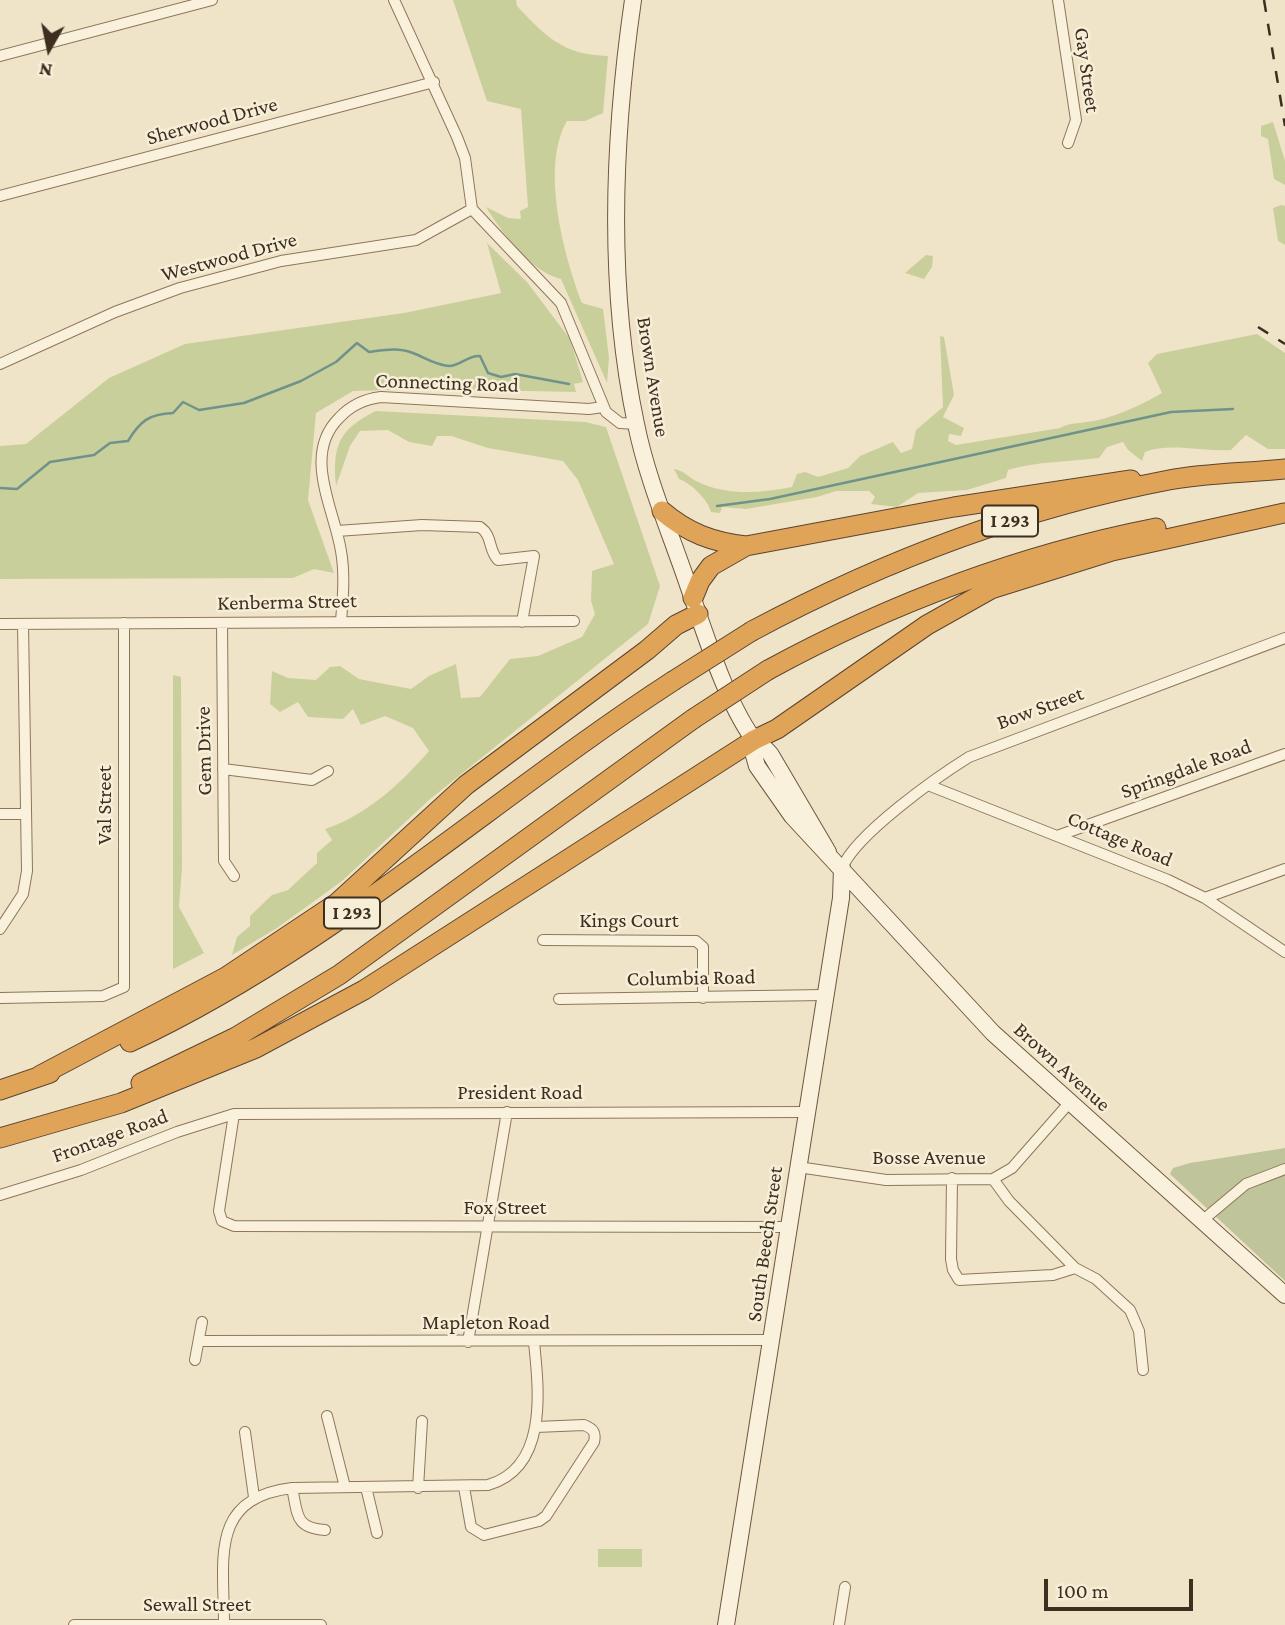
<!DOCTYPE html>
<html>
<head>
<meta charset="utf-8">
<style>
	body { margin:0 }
	#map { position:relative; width:1285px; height:1625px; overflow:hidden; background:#f0e4c8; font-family:"Crimson Pro",serif }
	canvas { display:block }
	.north { position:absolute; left:14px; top:14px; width:70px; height:70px; -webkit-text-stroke:5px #f7eed8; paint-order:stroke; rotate:189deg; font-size:19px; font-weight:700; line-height:28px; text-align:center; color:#3d2e20 }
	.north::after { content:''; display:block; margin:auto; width:24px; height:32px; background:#3d2e20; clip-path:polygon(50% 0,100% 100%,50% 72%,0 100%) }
	.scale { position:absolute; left:1044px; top:1579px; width:149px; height:32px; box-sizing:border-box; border:4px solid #3d2e20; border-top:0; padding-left:9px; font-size:21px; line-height:24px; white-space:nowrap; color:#3d2e20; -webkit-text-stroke:5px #f7eed8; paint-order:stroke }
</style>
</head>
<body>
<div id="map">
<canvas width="1285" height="1625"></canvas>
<div class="north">N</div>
<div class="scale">100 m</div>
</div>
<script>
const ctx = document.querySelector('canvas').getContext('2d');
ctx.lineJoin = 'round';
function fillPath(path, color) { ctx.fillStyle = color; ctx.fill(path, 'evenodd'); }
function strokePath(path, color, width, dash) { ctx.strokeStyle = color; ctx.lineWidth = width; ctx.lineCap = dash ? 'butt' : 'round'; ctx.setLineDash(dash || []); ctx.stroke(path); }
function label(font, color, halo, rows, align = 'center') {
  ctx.font = font + ' "Crimson Pro",serif'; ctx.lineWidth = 5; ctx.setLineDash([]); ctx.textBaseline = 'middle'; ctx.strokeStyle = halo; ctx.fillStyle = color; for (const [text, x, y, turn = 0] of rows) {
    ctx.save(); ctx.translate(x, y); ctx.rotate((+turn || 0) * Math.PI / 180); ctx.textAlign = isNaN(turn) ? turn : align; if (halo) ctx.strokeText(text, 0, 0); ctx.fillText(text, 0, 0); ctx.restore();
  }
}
fillPath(new Path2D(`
	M453,0H516L517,6C546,37 564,55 608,56L603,113L585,121H567C540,167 564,256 582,303L603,309L609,358L607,383L561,279C531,272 502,233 486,207L508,218L521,219L520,211L528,207L521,109L487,101Z
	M1273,122L1285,161V185L1274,179L1268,139L1261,136V126Z
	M1281,205L1285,206V245L1278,241L1273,208Z
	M487,243L527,282L570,339L583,382L574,384L576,392L424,389L353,391L316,413L308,500L334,573L314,569L293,578L0,579V446L26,444L109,378L185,344L404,313L501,293Z
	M926,255L933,256L932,267L924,279L905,273Z
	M1257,334L1285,353V449H1268L1246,435L1231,450C1204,452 1170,442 1145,452L1142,461L1128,450L1123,442L1107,447L1099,458C1068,462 1038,461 1008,470L1006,478L967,490L918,493L897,507L871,504L875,497L869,491H836L817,497L746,509L722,507L720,513L711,512C708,500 691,483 679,479L674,469C684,470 689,478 698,482C728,496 761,493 792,487L797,474L805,472L818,477L848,468L860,456L893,442L901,453L912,449L916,430L943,407L940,336L944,337L954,395L943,417L964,428L961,436L949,434L948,441L956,445L1060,428C1072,422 1076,424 1087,422C1112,419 1141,405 1162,393L1148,363L1157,354Z
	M376,411L585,422L606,427L660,586L648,624L429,800L342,881L277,928L232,955L237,937L250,926V916L272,895L288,890L317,863V853L332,840L325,829C367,815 400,784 429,751L413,728L385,716L361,725L353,709L343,719L308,717L298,702L280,712L270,704L272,671L288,678L316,680L330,667L340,666L359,679L411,689L429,676L456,664L461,698L480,697L510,659L538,656L582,637L595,614L591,601L592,571L614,564L578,480L563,461L488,448L451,436H437L432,446L409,442L388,430L360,431L350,446L336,486C332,446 339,429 376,411Z
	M173,675L181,677L182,868L179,907L204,953L173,969Z
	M598,1549H642V1567H598Z`), '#c9cf9b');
fillPath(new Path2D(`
	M1285,1148V1281L1170,1174L1173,1168L1190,1163Z`), '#bfc49a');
strokePath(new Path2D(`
	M0,488L17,489L50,462L94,455L110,443L128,441C140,421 149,414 173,413L183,402L199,410L244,403L301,381L336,362L357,343L369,352C384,350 398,347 413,353C426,358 435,365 449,366C460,366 468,355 480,356L488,373L501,377L515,374L569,384
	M717,506L770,499L1171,412L1233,409`), '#6f938a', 2.5);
const street = new Path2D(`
	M394,0L457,137L465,158L472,209L561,303L606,412L620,423L636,424
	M1058,0L1076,120L1068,143
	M0,56L212,0
	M0,196L434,82
	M0,364L115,312L180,288L281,261L416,240L472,209
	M337,531L422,525L480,527C493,536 488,550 498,560L534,556L522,622
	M341,621C343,598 345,574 341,551C334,508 302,455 339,418C351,405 364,399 381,397L589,409L603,407
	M222,623L224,861L234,876
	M0,624L574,621
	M223,769L312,780L328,771
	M928,785L1168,880L1205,898L1285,952
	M0,814H26
	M1060,835L1285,754
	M842,868C856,834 937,777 969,757L1285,638
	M1205,898L1285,869
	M0,929L23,894L27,871L23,624
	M543,940L696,941L703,947V998
	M0,998L103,996L124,987V623
	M559,999L824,995
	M234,1114L219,1211L222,1221L234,1226L789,1227
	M798,1167L886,1180L993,1179L1012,1168L1070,1102
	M952,1178L951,1259L953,1270L959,1280L1053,1275L1075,1268
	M993,1179L1009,1201L1075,1268L1096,1279L1130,1310L1139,1331L1143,1370
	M0,1195L81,1170L177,1132L234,1114L807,1112
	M1203,1220L1246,1184L1285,1169
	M199,1341L773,1340
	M468,1342L507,1112
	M195,1360L202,1322
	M327,1416L345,1487
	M245,1432L254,1497
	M366,1487L377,1533
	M464,1487L471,1527L484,1535L539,1521L546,1516L594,1442C596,1433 594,1429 584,1425L536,1427
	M292,1488C298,1513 294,1528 325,1530
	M418,1488L422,1421
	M224,1624C224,1559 209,1498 292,1488L488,1485C548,1468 539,1391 534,1342
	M74,1625H321
	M839,1625L845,1587`);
const secondary = new Path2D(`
	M633,0C613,138 607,287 636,424C647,479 670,532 688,585C704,630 725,699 752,737C757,744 766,747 771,755L828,852
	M754,740L753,752L757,766L792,816L993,1033L1285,1295
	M726,1625L841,898L842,868`);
const highway = new Path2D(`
	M662,511C688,533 712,542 746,546
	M693,598L700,581L711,566L746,546L954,507L1131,480
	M752,631C883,561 1022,508 1169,480C1206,473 1247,473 1285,469
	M768,670C891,603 1019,555 1156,528
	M130,1042C329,949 490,800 673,681
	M39,1076L226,977L337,903L466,785L647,650L676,625L698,614
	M141,1083L236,1037L339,975L693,719
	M0,1090L50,1073
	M0,1138L121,1103L256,1048L364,990L754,740L777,729L927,625L991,589L1112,551L1284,513`);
strokePath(street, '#8d765c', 12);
strokePath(secondary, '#6f573f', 18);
strokePath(highway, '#5b4430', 21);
strokePath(street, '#faf1dc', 10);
strokePath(secondary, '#faf1dc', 16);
strokePath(highway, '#e0a458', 19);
strokePath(new Path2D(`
	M1264,0L1285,126
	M1258,327L1285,344`), '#3d2e20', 2.5, [12, 12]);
const highwayBridge = new Path2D(`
	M673,681L752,631
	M693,719L768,670`);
strokePath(highwayBridge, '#5b4430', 21, []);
strokePath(highwayBridge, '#e0a458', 19);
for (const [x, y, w] of [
	[1010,521,56],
	[352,913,56]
]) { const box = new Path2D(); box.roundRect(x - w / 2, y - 15.5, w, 31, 5); ctx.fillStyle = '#f7eed8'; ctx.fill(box); strokePath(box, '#3d2e20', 2); }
label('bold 19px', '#3d2e20', null, [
	["I 293",1010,521],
	["I 293",352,913]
]);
label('21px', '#3d2e20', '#f7eed8', [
	["Gay Street",1087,70,82],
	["Sherwood Drive",212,121,-15],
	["Westwood Drive",229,257,-15],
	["Brown Avenue",653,377,81],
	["Connecting Road",447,383,2],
	["Kenberma Street",287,602,-1],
	["Bow Street",1040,708,-20],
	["Gem Drive",204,751,-91],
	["Springdale Road",1186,769,-20],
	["Val Street",105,805,-90],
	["Cottage Road",1120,839,23],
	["Kings Court",629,921],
	["Columbia Road",691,978,-1],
	["Brown Avenue",1062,1067,42],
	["President Road",520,1093],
	["Frontage Road",110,1136,-20],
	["Bosse Avenue",929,1158],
	["Fox Street",505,1208],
	["South Beech Street",765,1244,-82],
	["Mapleton Road",486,1323],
	["Sewall Street",197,1605]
]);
</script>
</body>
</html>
